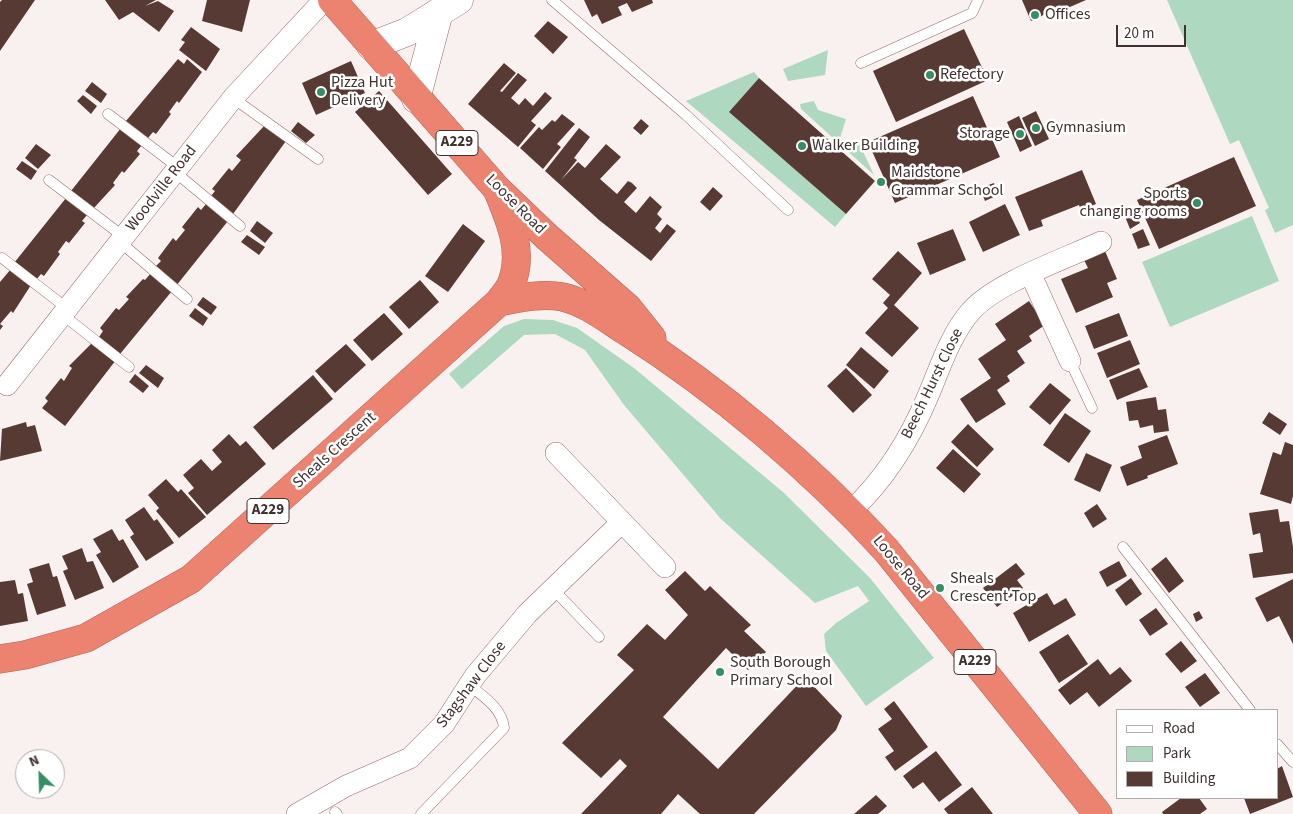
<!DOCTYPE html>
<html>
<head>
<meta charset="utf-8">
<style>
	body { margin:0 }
	#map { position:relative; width:1293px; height:814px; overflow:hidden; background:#f9f1f0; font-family:"Source Sans 3",sans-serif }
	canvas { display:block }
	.legend { position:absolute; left:1116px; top:709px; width:162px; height:90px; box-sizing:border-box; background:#fff; border:1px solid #b2adab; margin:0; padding:6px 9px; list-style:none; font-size:15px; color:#3f312e }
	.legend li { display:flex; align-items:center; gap:10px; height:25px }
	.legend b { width:25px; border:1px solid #b2adab }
	.north { position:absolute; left:15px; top:749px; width:50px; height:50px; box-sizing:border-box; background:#fff; border:1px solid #b2adab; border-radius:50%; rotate:336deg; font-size:14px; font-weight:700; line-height:20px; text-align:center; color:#3f312e }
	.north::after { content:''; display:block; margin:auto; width:18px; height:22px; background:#368f64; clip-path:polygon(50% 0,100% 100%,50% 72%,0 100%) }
	.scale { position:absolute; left:1116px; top:25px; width:70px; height:22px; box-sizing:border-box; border:2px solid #3f312e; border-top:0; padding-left:6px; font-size:15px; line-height:18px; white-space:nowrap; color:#3f312e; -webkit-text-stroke:4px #fff; paint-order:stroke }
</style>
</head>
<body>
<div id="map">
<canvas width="1293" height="814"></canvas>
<ul class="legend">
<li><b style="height:6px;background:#fff"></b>Road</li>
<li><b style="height:14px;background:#afd8c0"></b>Park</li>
<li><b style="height:14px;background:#583a34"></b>Building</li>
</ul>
<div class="north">N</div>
<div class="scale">20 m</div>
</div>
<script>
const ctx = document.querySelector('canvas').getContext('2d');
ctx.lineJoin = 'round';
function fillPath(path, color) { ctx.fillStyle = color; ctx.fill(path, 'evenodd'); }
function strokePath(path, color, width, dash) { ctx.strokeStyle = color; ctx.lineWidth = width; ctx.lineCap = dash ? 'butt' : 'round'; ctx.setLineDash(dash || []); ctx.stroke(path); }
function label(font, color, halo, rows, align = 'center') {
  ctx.font = font + ' "Source Sans 3",sans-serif'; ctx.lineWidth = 5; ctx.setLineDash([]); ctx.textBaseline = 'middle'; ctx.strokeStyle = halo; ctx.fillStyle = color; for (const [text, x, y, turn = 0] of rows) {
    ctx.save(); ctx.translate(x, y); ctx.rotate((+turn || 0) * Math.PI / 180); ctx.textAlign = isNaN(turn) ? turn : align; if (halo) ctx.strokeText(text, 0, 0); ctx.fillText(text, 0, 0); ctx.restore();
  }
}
fillPath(new Path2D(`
	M1167,0H1293V225L1275,233L1265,210L1269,208L1239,140L1230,144Z
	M828,50L825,75L788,81L783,69Z
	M754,72L759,78L730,112L846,214L835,227L686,101Z
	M814,101L818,110L846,119L840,138L860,145L874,175L801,109L800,104Z
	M1252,216L1279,281L1170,327L1142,262Z
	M524,319L553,320L577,328L634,368L783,492L870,578L934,658L866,706L826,651L824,634L836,623L869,601L858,586L815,603L721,519L624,405L585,350L555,334L524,335L462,389L449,374L504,326Z`), '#afd8c0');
fillPath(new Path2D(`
	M2,0H35L0,51V2Z
	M105,0H156L145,6L158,1L174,11L159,32L133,12L119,20Z
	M207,0H250L242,32L202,21Z
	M584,0H652L653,3L632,12L627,3L618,7L622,15L602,24L597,14L592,17Z
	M1022,0H1086L1063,10L1060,7L1031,21Z
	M548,21L568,37L553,54L534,36Z
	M191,27L220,49L206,71L179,50L185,42L181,40Z
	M964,29L988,80L896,122L873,71Z
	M178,59L184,64L187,59L202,72L179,103L177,101L169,112L171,114L156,134L153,132L148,138L126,121Z
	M351,61L365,93L316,115L302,83Z
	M504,63L516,73L500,91L502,92L518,73L527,80L511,98L519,105L525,98L533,106L545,92L552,98L531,121L536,125L518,147L468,104Z
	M759,78L875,181L846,214L729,112Z
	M92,82L107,94L101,103L85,91Z
	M379,91L452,174L428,195L355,112Z
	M83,95L97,106L91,114L77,101Z
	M973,96L1000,157L895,203L868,142Z
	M1036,111L1049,139L1035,146L1022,118Z
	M562,114L575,124L557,144L561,147L543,169L520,148L539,127L542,130L552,120L555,122Z
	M1019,116L1032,146L1020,152L1007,122Z
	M641,119L649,126L641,135L633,128Z
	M298,122L315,135L306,143L291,131Z
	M265,125L286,141L233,214L211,196L215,191L212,189L229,168L232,171L241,160L236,156Z
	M121,128L142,145L137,151L140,154L124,173L122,171L113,183L115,185L93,209L71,191Z
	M579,128L590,137L574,158L577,160L561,180L578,162L585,168L606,144L621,157L600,179L617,194L628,181L632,183L637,188L624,202L636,213L650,196L662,207L657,214L662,219L655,228L660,233L667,224L676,231L651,261L599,220L545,171Z
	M36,144L51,155L38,169L25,158Z
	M1234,157L1256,206L1159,249L1137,200Z
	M22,161L37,171L31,180L16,169Z
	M1082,170L1096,204L1081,210L1079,205L1041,220L1043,226L1029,231L1015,197Z
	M994,183L998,195L985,201L980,188Z
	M713,187L723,196L710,211L700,202Z
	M66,198L87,215L82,221L85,223L69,243L66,241L58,252L60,254L44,276L41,274L36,280L14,263Z
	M206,204L228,221L176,286L155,267L161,261L158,258L173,238L176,241L185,230L182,227L198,207L201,210Z
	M1005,204L1020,235L983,252L969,222Z
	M1133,209L1140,223L1130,229L1124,214Z
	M257,221L273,233L265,243L250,231Z
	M463,224L485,241L448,292L425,276Z
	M953,229L966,260L930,275L917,243Z
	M1143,229L1150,245L1138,249L1132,234Z
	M247,235L265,247L259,255L241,242Z
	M898,251L922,273L894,305L919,328L892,357L865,333L888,308L883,303L890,295L872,279Z
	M1105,251L1117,279L1107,283L1113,297L1076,313L1061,279L1088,268L1084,260Z
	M11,269L31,285L13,313L11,311L0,324L3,326L0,330V282Z
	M151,273L172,291L120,354L99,337L103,331L100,328L116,308L119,310L129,299L126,297L143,279L145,280Z
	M420,280L439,302L409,329L389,307Z
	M203,297L217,307L211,315L197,305Z
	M1029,301L1045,325L1029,336L1032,341L1017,351L1025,363L1007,376L1010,381L997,390L1006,404L976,423L960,399L991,378L978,359L1006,340L995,324Z
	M195,308L208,318L203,326L189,316Z
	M384,313L403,334L372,361L353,340Z
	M1119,313L1128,336L1094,349L1085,326Z
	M1130,340L1140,364L1107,378L1097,353Z
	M93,342L116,360L65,426L42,408L48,401L45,398L61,378L64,381L72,368L69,366Z
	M346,344L366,365L335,393L315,371Z
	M861,347L889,371L874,389L846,365Z
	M146,365L164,378L158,388L139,373Z
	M846,368L872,395L853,413L827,386Z
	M1139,368L1148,387L1117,400L1109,380Z
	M135,374L149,386L143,393L129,382Z
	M313,375L333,399L273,450L253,427Z
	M1050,383L1071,400L1050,425L1029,407Z
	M1156,397L1158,410L1166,409L1169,431L1154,433L1153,425L1140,428L1138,420L1129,421L1126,402Z
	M1269,412L1287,424L1280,435L1262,423Z
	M1065,413L1091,431L1069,463L1043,445Z
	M26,422L27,427L35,425L42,451L0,461L2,429Z
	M968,424L994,449L977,467L951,442Z
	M229,434L240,446L246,441L266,464L207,515L188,493L194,488L183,475L201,459L212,471L222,462L212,450Z
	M1167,435L1178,464L1147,476L1148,478L1127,486L1120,467L1142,458L1138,446Z
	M1285,442L1293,445V496L1291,504L1260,494L1273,452L1281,455Z
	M953,449L981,474L964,493L936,468Z
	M1086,453L1112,465L1100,492L1074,480Z
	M166,479L178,492L181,489L206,517L179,538L156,511L159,508L148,495Z
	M1097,504L1107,519L1093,528L1084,513Z
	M144,507L154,521L157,519L174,543L146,561L130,537L134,534L125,520Z
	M1278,509L1280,522L1289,521L1293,547V573L1253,578L1249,554L1263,552L1260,533L1253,535L1249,513Z
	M112,529L119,541L123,539L139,567L113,583L96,555L101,552L93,539Z
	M82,548L87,562L93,561L104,588L75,600L63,571L68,569L62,556Z
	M1166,557L1184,581L1169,593L1151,569Z
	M1119,561L1127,576L1107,587L1099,572Z
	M49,563L53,577L57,576L66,606L37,615L27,584L33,582L29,569Z
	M1016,563L1025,574L1017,580L1023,588L997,607L983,588Z
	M685,571L705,591L710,586L751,625L744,631L766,652L748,670L726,648L663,717L718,769L805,677L842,716L836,730L754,814H700L678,794L661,814H581L627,766L620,759L601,778L562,743L634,670L617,655L647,624L665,640L688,615L665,590Z
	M1131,578L1142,594L1126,606L1115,590Z
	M1293,579V644L1279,616L1267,622L1255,598Z
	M15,580L18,594L23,593L28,621L0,626V582Z
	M1047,593L1054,605L1066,598L1076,615L1029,642L1013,613Z
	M1156,608L1168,624L1150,636L1139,620Z
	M1199,611L1203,618L1196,622L1193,614Z
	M1068,634L1088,664L1059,683L1039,652Z
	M1181,641L1197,661L1181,673L1165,654Z
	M1098,659L1110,675L1120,667L1132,681L1099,707L1087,692L1070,705L1058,690Z
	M1205,673L1220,693L1200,707L1185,687Z
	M894,701L928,747L895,771L885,757L894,751L878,729L892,719L884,709Z
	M936,751L962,785L939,802L923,782L913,789L903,776Z
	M1282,766L1293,797L1250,814L1244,798H1277V769Z
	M972,787L993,814H948L944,809Z
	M876,795L887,806L878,814H854Z
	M1181,798H1199L1207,809L1200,814H1163L1162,812Z`), '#583a34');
const lane = new Path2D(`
	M552,0L686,115L788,210
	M861,63L972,13L978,0
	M233,98L318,159
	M108,114L179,168
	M175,172L240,226
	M49,180L124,237
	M120,242L187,299
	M2,258L68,309
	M63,315L129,367
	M1070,361L1092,408
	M1123,547L1250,710
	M553,589L599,637
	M1277,744L1293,762
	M335,812L337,814
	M421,814L504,728C502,708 484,697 469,685`);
const street = new Path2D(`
	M1031,275L1070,361
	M7,385L233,98L324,0
	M556,453L665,567
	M851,511C885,479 910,439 928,396C940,368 950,335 971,311C997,282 1065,259 1101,242
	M297,814L346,786L410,758L444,724L475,676L527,614L622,522`);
const secondary = new Path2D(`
	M371,46L407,32L459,0
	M416,99L439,12`);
const highway = new Path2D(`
	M332,0L497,189L546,236L628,308L652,338
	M499,302C520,298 541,293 563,297C585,302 607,319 626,331C719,390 812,469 886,550L1098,814
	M0,659L25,655L86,638L191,579L499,302C503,296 510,289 512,282C524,250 509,218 497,189`);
strokePath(lane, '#92706a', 11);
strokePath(street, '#92706a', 22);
strokePath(secondary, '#92706a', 29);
strokePath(highway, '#af6659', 29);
strokePath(lane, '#fff', 10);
strokePath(street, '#fff', 21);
strokePath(secondary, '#fff', 28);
strokePath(highway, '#eb8370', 28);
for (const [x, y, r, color] of [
	[1035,15,5,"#368f64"],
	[930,75,5,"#368f64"],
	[321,92,5,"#368f64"],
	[1036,128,5,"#368f64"],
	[1020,134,5,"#368f64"],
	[802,146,5,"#368f64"],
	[881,182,5,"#368f64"],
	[1197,203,5,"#368f64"],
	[940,588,5,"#368f64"],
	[720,672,5,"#368f64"]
]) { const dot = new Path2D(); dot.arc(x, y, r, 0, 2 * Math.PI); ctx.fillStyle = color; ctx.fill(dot); strokePath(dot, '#fff', 2); }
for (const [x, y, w] of [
	[457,143,42],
	[268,511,42],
	[975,662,42]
]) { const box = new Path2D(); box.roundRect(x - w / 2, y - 12.5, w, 25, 4); ctx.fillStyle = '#fff'; ctx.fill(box); strokePath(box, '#3f312e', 1); }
label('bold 15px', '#3f312e', null, [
	["A229",457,143],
	["A229",268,511],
	["A229",975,662]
]);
label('16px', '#3f312e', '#fff', [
	["Offices",1045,15],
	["Refectory",940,75],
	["Pizza Hut",331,83],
	["Delivery",331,101],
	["Gymnasium",1046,128],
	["Storage",1010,134,"right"],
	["Walker Building",812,146],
	["Maidstone",891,173],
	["Grammar School",891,191],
	["Sports",1187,194,"right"],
	["changing rooms",1187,212,"right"],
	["Sheals",950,579],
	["Crescent Top",950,597],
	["South Borough",730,663],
	["Primary School",730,681]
], 'left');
label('16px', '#3f312e', '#fff', [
	["Woodville Road",162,189,-52],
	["Loose Road",515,205,45],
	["Beech Hurst Close",933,384,-64],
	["Sheals Crescent",335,451,-42],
	["Loose Road",900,568,50],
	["Stagshaw Close",472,685,-53]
]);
</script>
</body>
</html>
